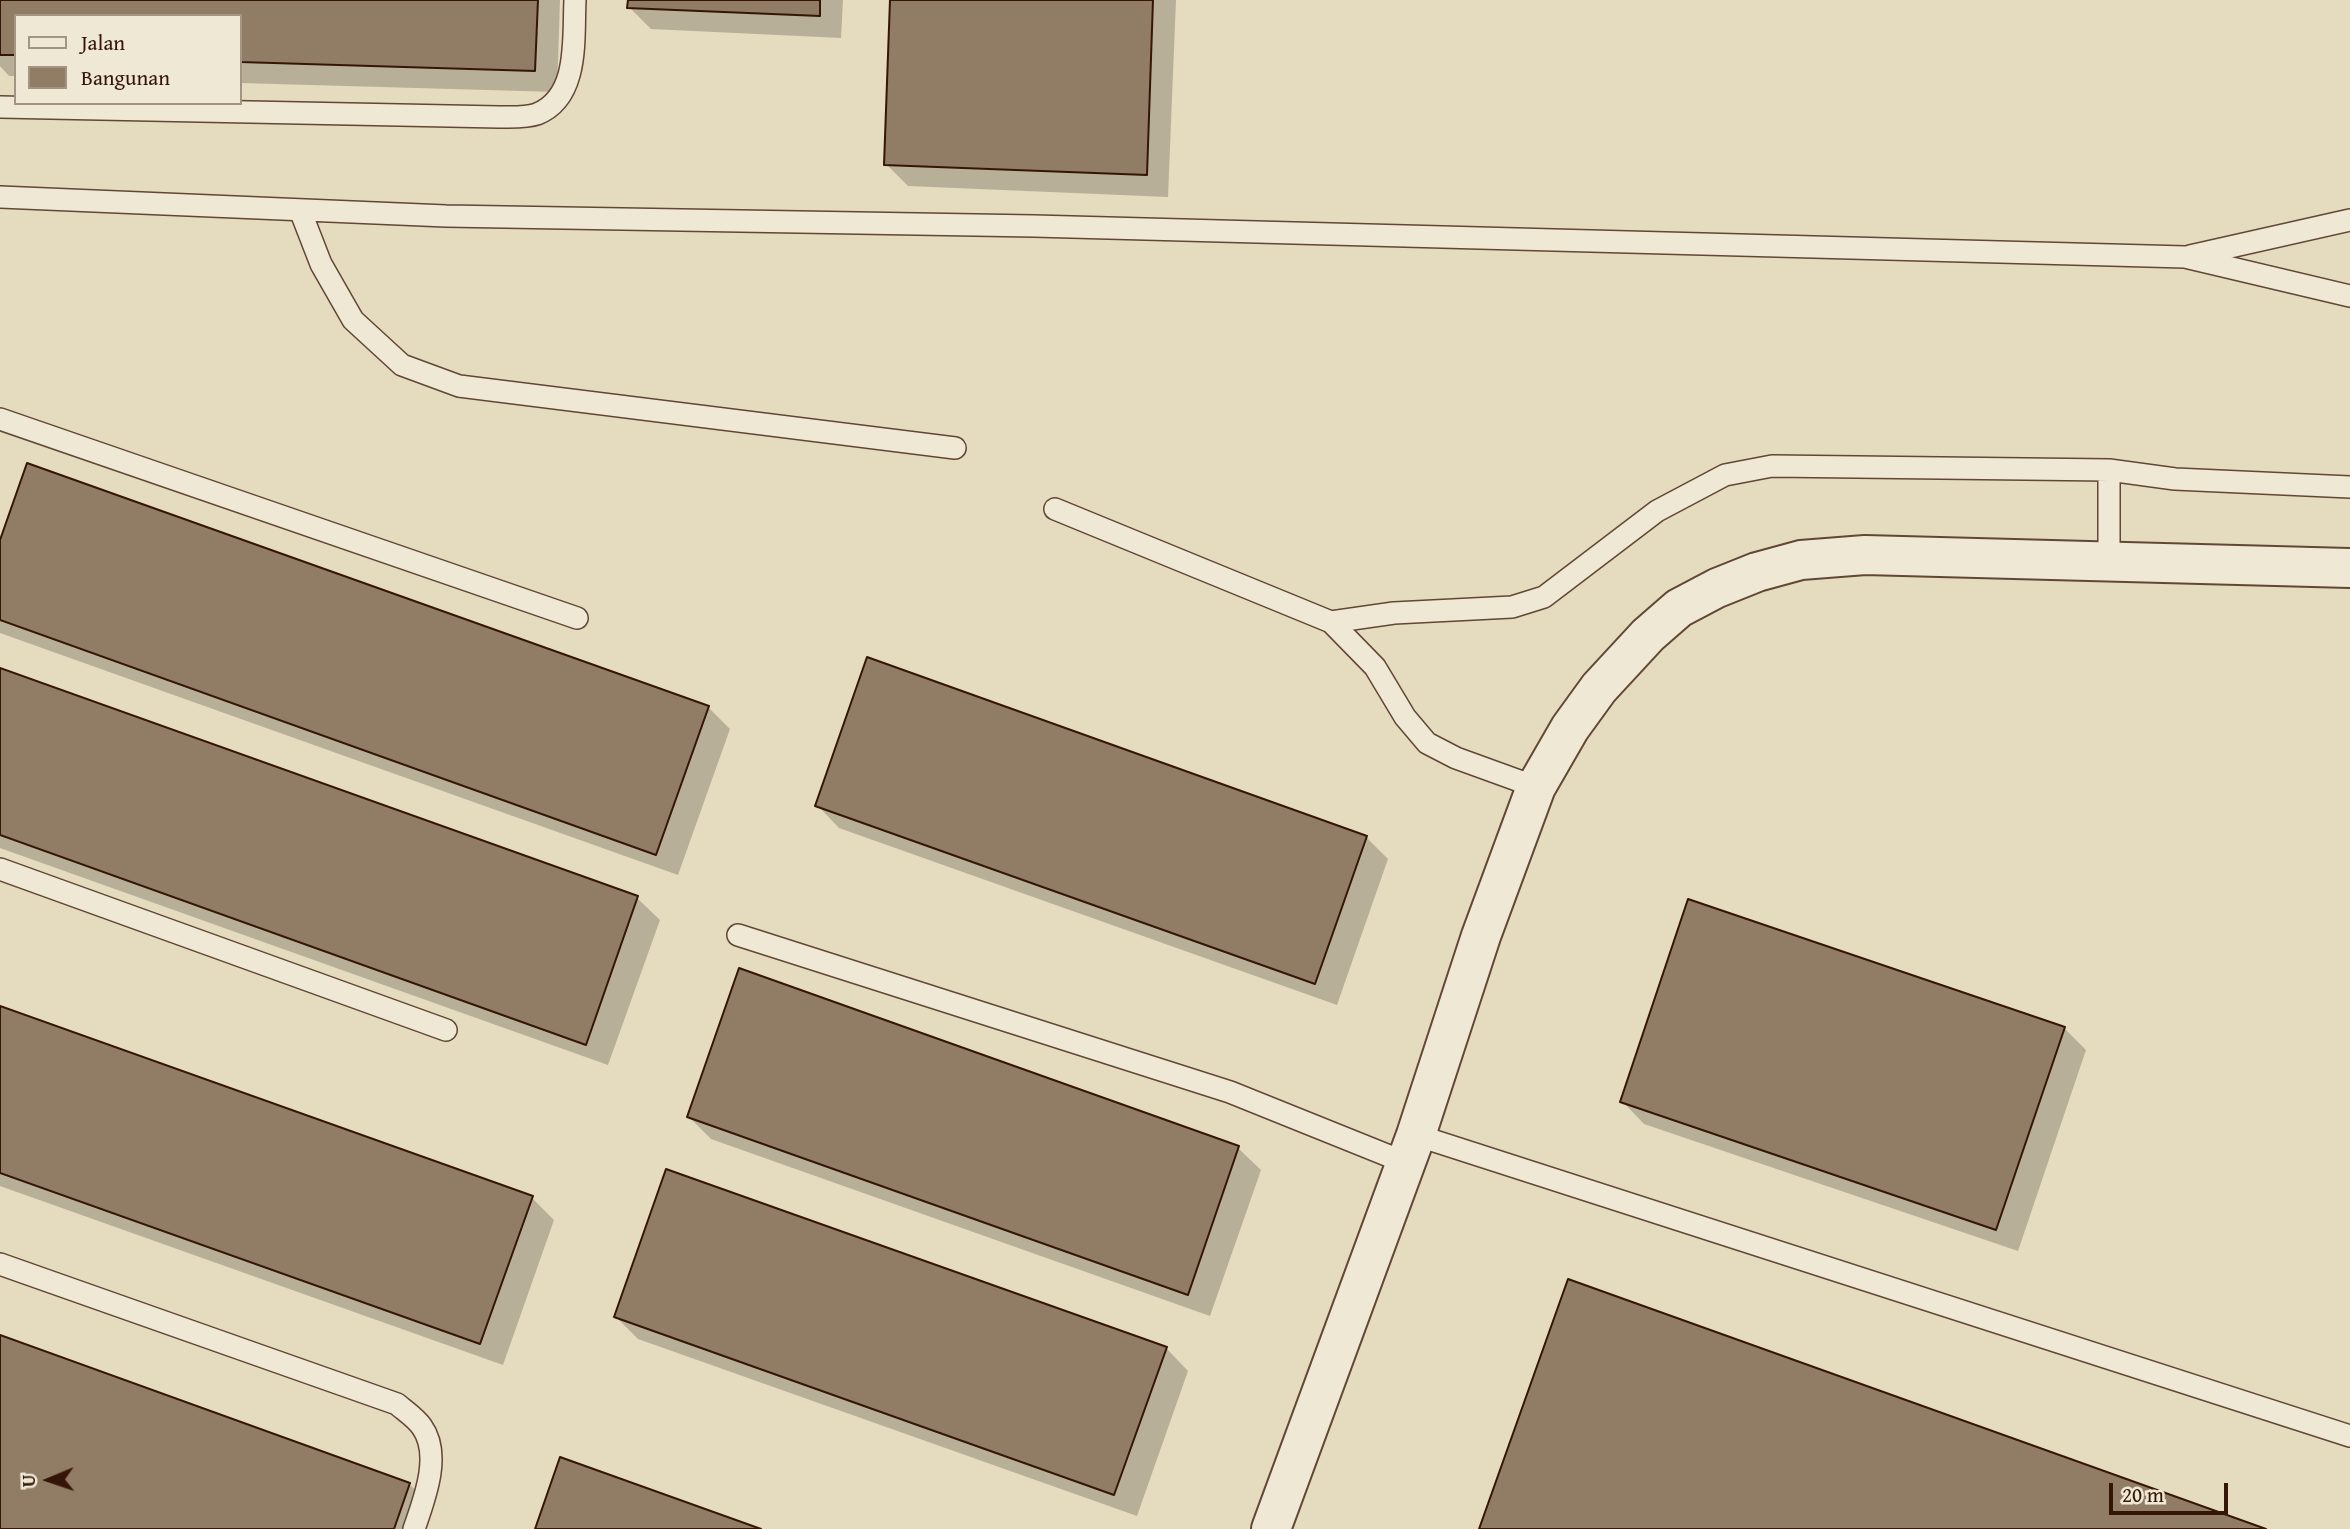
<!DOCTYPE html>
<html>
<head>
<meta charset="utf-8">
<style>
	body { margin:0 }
	#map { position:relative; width:2350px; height:1529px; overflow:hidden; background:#e5dbbe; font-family:"Gentium Book Plus",serif }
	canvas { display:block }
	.legend { position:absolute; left:14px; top:14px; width:228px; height:91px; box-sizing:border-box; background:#eee8d5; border:2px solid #a49482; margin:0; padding:9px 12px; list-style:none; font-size:21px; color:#351606 }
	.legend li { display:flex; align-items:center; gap:14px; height:35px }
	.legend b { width:35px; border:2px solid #a49482 }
	.north { position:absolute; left:14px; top:1445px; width:70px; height:70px; -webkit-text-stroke:5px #eee8d5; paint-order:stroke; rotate:268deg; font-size:19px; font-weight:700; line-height:28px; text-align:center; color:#351606 }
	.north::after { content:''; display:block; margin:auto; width:24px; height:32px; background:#351606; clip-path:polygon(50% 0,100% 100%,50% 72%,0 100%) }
	.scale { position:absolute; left:2109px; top:1483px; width:119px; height:32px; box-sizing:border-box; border:4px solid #351606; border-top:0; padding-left:9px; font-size:21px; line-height:24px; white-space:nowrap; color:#351606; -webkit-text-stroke:5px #eee8d5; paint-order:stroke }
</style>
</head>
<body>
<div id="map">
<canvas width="2350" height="1529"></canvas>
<ul class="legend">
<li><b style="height:9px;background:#eee8d5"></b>Jalan</li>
<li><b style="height:19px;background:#917c66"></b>Bangunan</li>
</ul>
<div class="north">U</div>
<div class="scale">20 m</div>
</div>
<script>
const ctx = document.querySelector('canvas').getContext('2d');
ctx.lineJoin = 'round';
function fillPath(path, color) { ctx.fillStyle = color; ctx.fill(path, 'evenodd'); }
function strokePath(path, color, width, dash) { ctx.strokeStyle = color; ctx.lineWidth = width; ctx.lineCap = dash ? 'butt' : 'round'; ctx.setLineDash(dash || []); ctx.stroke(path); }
fillPath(new Path2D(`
	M0,0H560L557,92L240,83V16H16V76H9L0,66Z
	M629,0H843L841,38L651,29L629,7Z
	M892,0H1176L1168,197L908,186L886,164Z
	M0,545L708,707L730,729L678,875L0,633Z
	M0,670L637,898L660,920L608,1065L0,848Z
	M817,805L1366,837L1388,859L1337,1005L839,828Z
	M740,970L1238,1148L1261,1170L1210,1316L711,1139L689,1117Z
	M0,1008L532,1198L554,1220L503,1365L0,1186Z
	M2064,1028L2086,1050L2018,1251L1644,1124L1622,1101Z
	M616,1317L1166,1348L1188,1371L1137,1516L638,1339Z
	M0,1337L409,1484L432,1506L424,1529H0Z`), '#0003');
const building = new Path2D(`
	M0,0H538L535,71L240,62V16H16V55H0Z
	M628,0H820V16L627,8Z
	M890,0H1153L1147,175L884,165Z
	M27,463L709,706L656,855L0,620V540Z
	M867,657L1367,836L1315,984L815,806Z
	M0,668L638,896L586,1045L0,835Z
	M1688,899L2065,1027L1996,1230L1620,1102Z
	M739,968L1239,1146L1188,1295L687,1117Z
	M0,1006L533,1196L480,1344L0,1173Z
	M666,1169L1167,1347L1114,1495L614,1317Z
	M1568,1279L2266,1529H1479Z
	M0,1335L410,1483L394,1529H0Z
	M560,1457L761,1529H535Z`);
fillPath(building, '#917c66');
strokePath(building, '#351606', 2);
const lane = new Path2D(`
	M0,107L499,117C511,117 526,118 537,114C580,97 573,37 575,0
	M0,197L446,216L1034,226L2185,257L2350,296
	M300,210L321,264L353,320L402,365L459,386L955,448
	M2190,256L2350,220
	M0,419L577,618
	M1055,509L1331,622L1375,667L1405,717L1427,743L1456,758L1536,787
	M2109,562V470
	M1331,622L1394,613L1512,607L1544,597L1657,511L1725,475L1772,466L2109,470L2175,479L2350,487
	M0,869L446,1030
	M738,935L1230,1092L1404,1162
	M1416,1135L2350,1436
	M0,1264L397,1404C405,1411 416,1418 422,1427C442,1455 424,1500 414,1529`);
const street = new Path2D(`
	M1271,1529L1416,1135L1481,936L1536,787L1570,728L1599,688L1648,635L1679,608L1717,588L1757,572L1801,560L1865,555L2350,568`);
strokePath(lane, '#614734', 24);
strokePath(street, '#614734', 42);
strokePath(lane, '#eee8d5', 21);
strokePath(street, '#eee8d5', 38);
</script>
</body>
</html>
